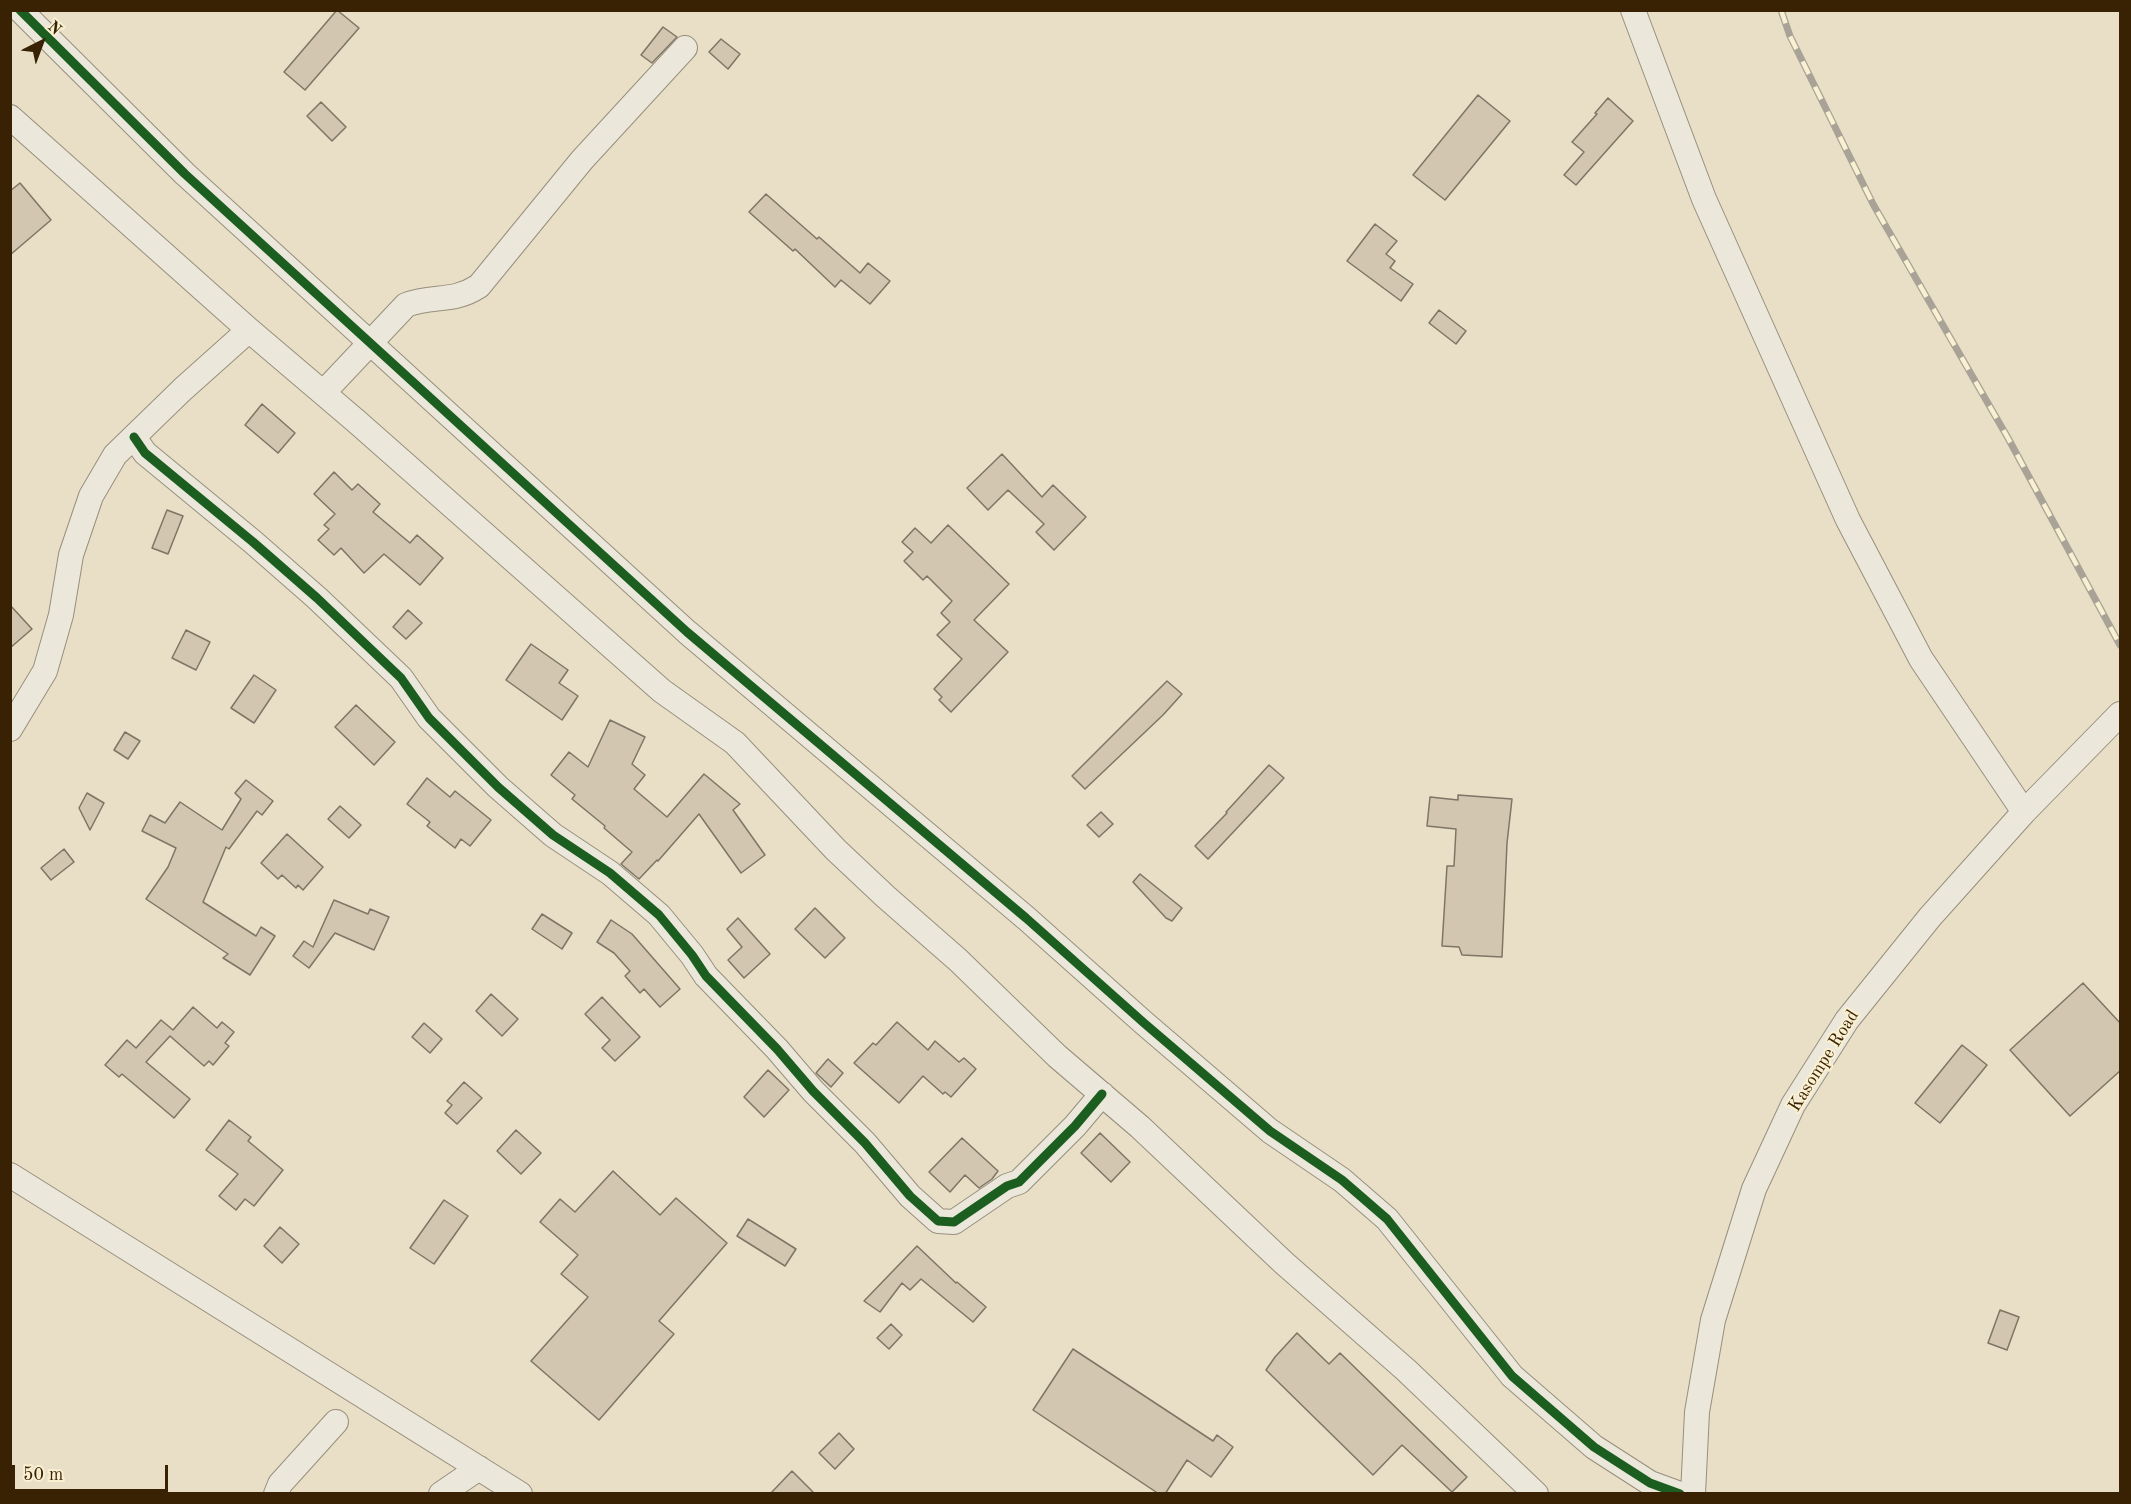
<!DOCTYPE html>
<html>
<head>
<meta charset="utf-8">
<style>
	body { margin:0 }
	#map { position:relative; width:2131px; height:1504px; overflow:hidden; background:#e8dfc6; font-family:"Old Standard TT",serif }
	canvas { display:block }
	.frame { position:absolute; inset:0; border:12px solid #392203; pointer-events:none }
	.north { position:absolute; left:12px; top:12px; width:60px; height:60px; -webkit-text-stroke:4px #f9efd1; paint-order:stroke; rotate:42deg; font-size:16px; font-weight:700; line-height:24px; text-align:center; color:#392203 }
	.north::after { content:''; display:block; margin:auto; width:21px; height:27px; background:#392203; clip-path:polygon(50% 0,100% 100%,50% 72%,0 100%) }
	.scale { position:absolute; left:12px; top:1465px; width:156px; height:27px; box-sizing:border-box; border:3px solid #392203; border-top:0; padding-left:8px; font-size:18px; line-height:21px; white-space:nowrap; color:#392203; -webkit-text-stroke:4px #f9efd1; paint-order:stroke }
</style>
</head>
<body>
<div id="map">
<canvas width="2131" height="1504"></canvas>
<div class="frame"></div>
<div class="north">N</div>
<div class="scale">50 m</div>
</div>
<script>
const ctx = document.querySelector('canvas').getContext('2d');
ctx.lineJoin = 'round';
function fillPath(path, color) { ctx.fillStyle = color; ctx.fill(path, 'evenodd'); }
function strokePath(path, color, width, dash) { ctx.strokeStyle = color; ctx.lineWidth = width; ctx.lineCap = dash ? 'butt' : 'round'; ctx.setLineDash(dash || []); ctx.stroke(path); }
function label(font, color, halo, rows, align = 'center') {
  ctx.font = font + ' "Old Standard TT",serif'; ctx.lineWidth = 4.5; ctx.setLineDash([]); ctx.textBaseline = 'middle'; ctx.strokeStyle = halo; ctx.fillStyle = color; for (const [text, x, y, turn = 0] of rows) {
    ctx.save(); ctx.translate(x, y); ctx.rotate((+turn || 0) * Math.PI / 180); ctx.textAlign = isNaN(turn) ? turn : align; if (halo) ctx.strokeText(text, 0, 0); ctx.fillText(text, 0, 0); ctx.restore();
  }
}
const building = new Path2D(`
	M337,10L359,28L305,90L284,72Z
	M663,27L677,37L652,63L641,55Z
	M721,39L740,54L728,69L709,52Z
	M1478,95L1510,121L1445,200L1413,175Z
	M1608,98L1633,121L1576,185L1564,175L1584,152L1572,142L1597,114L1595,113Z
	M321,102L346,127L332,141L307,116Z
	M20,183L51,220L10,255V191Z
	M766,194L817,239L819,237L860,273L868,263L890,281L870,304L841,280L835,287L795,249L793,251L749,212Z
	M1375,224L1397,241L1386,254L1395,261L1390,268L1413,284L1401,301L1347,261Z
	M1439,310L1466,331L1456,344L1429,323Z
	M262,404L295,433L278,453L245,425Z
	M1002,454L1042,497L1053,485L1086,517L1054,550L1036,532L1044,524L1008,490L988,510L967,488Z
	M334,472L352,490L358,484L380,504L373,512L410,543L417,535L443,558L420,585L384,554L364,573L341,548L334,555L318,540L329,529L324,525L335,514L314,494Z
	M167,510L183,516L168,554L152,548Z
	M948,525L1009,584L974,620L1008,652L951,712L939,700L942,697L934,689L962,659L937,635L950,622L941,613L952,601L927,576L923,580L904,561L913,552L902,542L915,528L931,543Z
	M10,605L32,629L10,648Z
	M408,610L422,623L406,639L393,627Z
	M186,630L210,642L196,670L172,658Z
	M531,644L568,670L559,683L578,696L562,720L506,680Z
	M254,675L276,690L254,723L231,708Z
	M1167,681L1182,694L1163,715L1085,789L1072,776Z
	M356,705L395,742L374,765L335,727Z
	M610,720L645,737L632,764L645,775L634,789L667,817L704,774L740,804L733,810L765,855L741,873L699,814L658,861L657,860L639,879L621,864L632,852L604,828L605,826L572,799L575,795L551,775L569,752L588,767Z
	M125,732L140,741L128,759L114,750Z
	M1269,765L1284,778L1208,859L1195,846L1227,813L1226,812Z
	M427,778L450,797L455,791L491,820L470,846L461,839L455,848L427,826L430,822L407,804Z
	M246,780L273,801L262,815L257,811L229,849L226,847L203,902L256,936L261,927L275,936L250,975L223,958L228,954L146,899L168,867L176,848L142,831L150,815L165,823L180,802L222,830L241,799L235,793Z
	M87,793L104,803L90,830L79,808Z
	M1458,795L1512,799L1507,843L1502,957L1462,955L1459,947L1442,946L1447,866H1454L1456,829L1427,826L1430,797L1458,800Z
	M340,806L361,825L349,838L328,819Z
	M1101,812L1113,824L1099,837L1087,825Z
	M287,834L323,867L303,890L298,885L296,888L282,875L278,879L261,863Z
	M64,849L74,862L51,880L41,868Z
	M1140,874L1182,908L1172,921L1166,918L1133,882Z
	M334,900L368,914L370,909L389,917L374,950L335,933L309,968L293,956L304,941L313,947Z
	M815,908L845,938L825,958L795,929Z
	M542,914L572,933L562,949L532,929Z
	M738,918L770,954L744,978L728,960L742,947L727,929Z
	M611,920L632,934L680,989L660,1007L644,989L640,993L625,976L630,971L614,953L597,942Z
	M2083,983L2121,1024V1070L2070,1116L2010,1050Z
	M491,994L518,1019L502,1036L476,1011Z
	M602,997L640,1037L615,1061L602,1048L610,1040L585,1014Z
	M193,1007L217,1028L222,1022L234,1032L225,1043L229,1046L213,1065L209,1061L204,1066L170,1036L146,1062L190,1099L174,1118L122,1074L119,1077L105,1065L127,1040L136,1048L161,1020L173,1030Z
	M897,1022L928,1050L935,1041L959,1062L964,1058L976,1069L951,1097L945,1092L943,1094L923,1076L899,1103L854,1063L873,1043L876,1045Z
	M424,1023L442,1039L430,1053L412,1037Z
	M1962,1045L1987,1065L1940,1123L1915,1103Z
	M828,1059L843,1073L831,1087L816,1073Z
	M768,1070L789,1090L764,1117L744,1097Z
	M464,1082L482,1098L457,1124L445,1113L452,1105L447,1101Z
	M229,1120L251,1137L248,1141L283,1170L254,1206L245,1199L236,1210L219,1196L238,1174L206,1150Z
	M516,1130L541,1153L521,1174L497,1151Z
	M1100,1133L1130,1162L1111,1182L1081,1153Z
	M962,1138L998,1171L992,1179L979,1188L965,1175L950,1192L929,1172Z
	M613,1171L660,1215L676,1198L727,1243L659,1321L674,1334L599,1420L531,1361L588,1297L561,1274L578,1255L540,1222L560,1199L575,1212Z
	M444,1200L468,1216L434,1264L410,1248Z
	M748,1219L796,1249L785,1266L737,1236Z
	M280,1227L299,1244L282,1263L264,1246Z
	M917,1246L956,1283L957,1282L986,1307L973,1322L921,1279L910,1290L902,1283L880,1312L864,1301Z
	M2000,1310L2019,1317L2007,1350L1988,1343Z
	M891,1324L902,1335L889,1349L877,1338Z
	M1297,1333L1329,1364L1340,1353L1467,1477L1452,1492L1402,1445L1373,1475L1266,1370L1275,1357Z
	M1073,1349L1213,1441L1217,1435L1233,1447L1211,1477L1187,1460L1165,1494H1159L1033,1410Z
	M839,1433L854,1449L835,1469L819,1453Z
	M792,1471L815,1494H770Z`);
fillPath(building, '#d3c6b1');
strokePath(building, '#7e7565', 1.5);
const minor = new Path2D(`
	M20,10L185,174L687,632L1026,918L1144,1023L1270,1131L1342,1180L1387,1219L1512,1376L1594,1447L1650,1483L1680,1494
	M1633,10L1704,199L1848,520L1921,659L2024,812
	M10,117L249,330L356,421L662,691L735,743L836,850L886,897L958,960L1057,1056L1140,1127L1284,1263L1406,1370L1536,1494
	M323,393L406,305C434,294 451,304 479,286L582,160L685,48
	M134,437L145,453L253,542L317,598L401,678L429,718L498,787L553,835L610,873L659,915L692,955L706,976L777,1049L813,1091L865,1143L910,1196L938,1221L954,1222L1007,1186L1019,1182L1075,1126L1102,1094
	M10,729L45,671L61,615L71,555L91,496L115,455L183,389L249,330
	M10,1175L520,1494
	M276,1494L280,1484L336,1422
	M441,1494L479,1468
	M1693,1494L1697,1412L1713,1320L1754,1189L1793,1105L1847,1020L1930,917L2024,812L2120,714`);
strokePath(minor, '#988f7d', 26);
strokePath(minor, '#ebe7da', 24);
const rail = new Path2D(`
	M1781,10L1790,36L1873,204L2008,438L2120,645`);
strokePath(rail, '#a8a396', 7);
strokePath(rail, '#f9efd1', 4.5, [14]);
strokePath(new Path2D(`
	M20,10L185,174L687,632L1026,918L1144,1023L1270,1131L1342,1180L1387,1219L1512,1376L1594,1447L1650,1483L1680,1494
	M134,437L145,453L253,542L317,598L401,678L429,718L498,787L553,835L610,873L659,915L692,955L706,976L777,1049L813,1091L865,1143L910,1196L938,1221L954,1222L1007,1186L1019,1182L1075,1126L1102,1094`), '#1b5e20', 9);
label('18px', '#392203', '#f9efd1', [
	["Kasompe Road",1824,1061,-58]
]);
</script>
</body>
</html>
